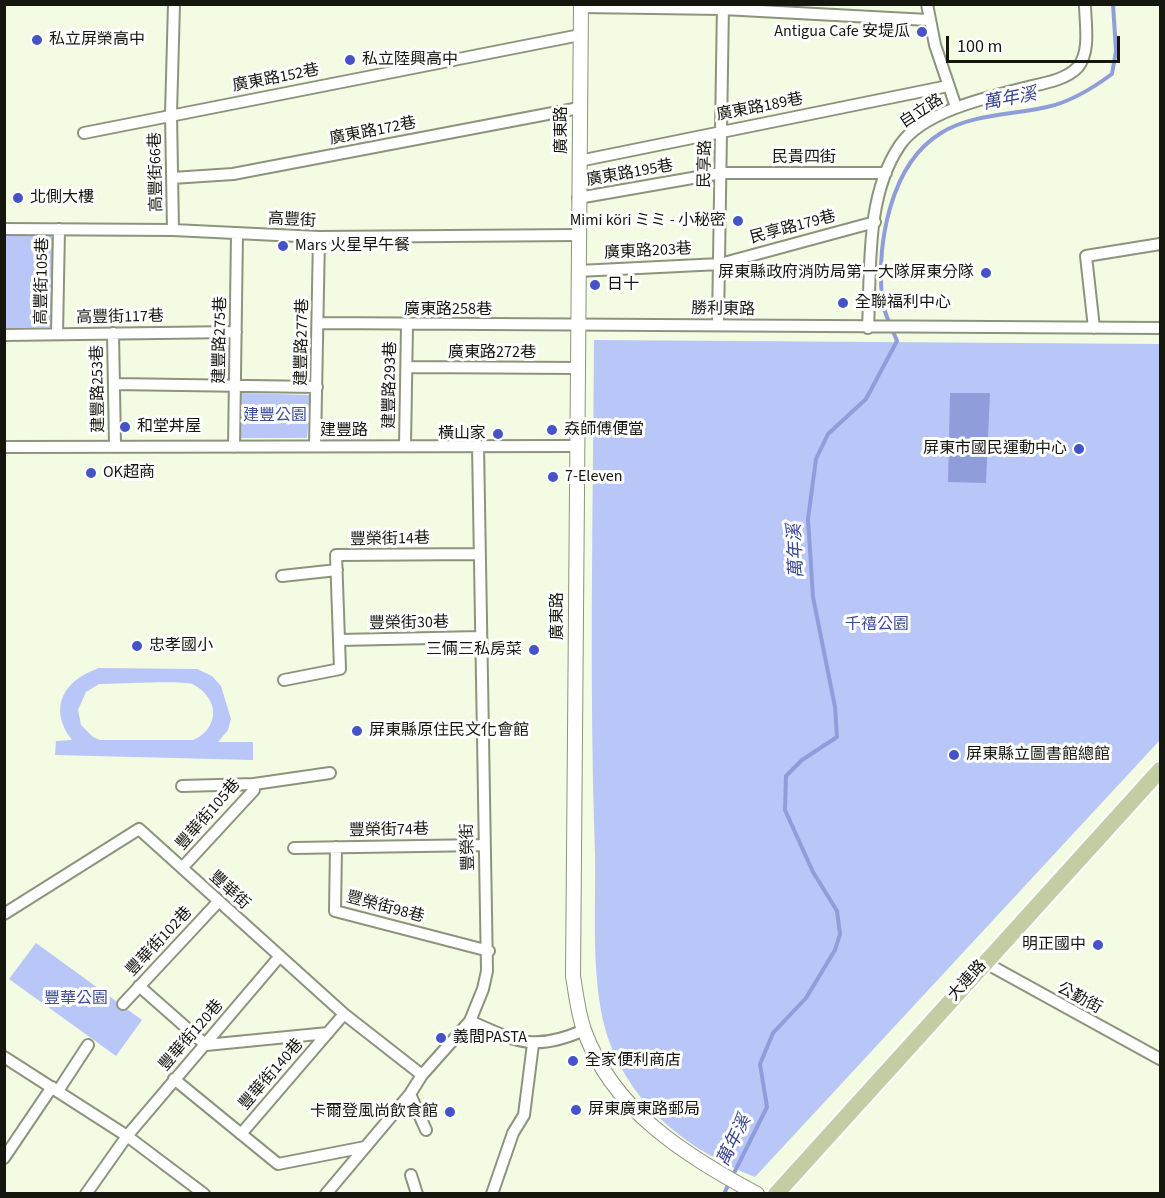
<!DOCTYPE html>
<html>
<head>
<meta charset="utf-8">
<style>
	body { margin:0 }
	#map { position:relative; width:1165px; height:1198px; overflow:hidden; background:#f3fbe3; font-family:"Source Sans 3",sans-serif }
	canvas { display:block }
	.frame { position:absolute; inset:0; border:6px solid #15170f; pointer-events:none }
	.scale { position:absolute; left:946px; top:36px; width:174px; height:27px; box-sizing:border-box; border:3px solid #15170f; border-top:0; padding-left:8px; font-size:18px; line-height:21px; white-space:nowrap; color:#15170f; -webkit-text-stroke:4px #fff; paint-order:stroke }
</style>
</head>
<body>
<div id="map">
<canvas width="1165" height="1198"></canvas>
<div class="frame"></div>
<div class="scale">100 m</div>
</div>
<script>
const ctx = document.querySelector('canvas').getContext('2d');
ctx.lineJoin = 'round';
function fillPath(path, color) { ctx.fillStyle = color; ctx.fill(path, 'evenodd'); }
function strokePath(path, color, width, dash) { ctx.strokeStyle = color; ctx.lineWidth = width; ctx.lineCap = dash ? 'butt' : 'round'; ctx.setLineDash(dash || []); ctx.stroke(path); }
function label(font, color, halo, rows, align = 'center') {
  ctx.font = font + ' "Source Sans 3","Noto Sans TC","Noto Sans JP",sans-serif'; ctx.lineWidth = 6; ctx.setLineDash([]); ctx.textBaseline = 'middle'; ctx.strokeStyle = halo; ctx.fillStyle = color; for (const [text, x, y, turn = 0] of rows) {
    ctx.save(); ctx.translate(x, y); ctx.rotate((+turn || 0) * Math.PI / 180); ctx.textAlign = isNaN(turn) ? turn : align; if (halo) ctx.strokeText(text, 0, 0); ctx.fillText(text, 0, 0); ctx.restore();
  }
}
fillPath(new Path2D(`
	M4,235H55L51,327L5,328Z
	M594,340L1160,344V740L755,1177C690,1151 634,1109 609,1041C590,987 596,913 595,855C589,684 593,511 594,340Z
	M241,393L311,395L307,438H241Z
	M99,668L197,669L212,676L221,686L231,719L228,730L218,742H253V760L55,755L56,741L72,740C47,708 64,680 99,668ZM99,684C117,684 179,680 192,684C204,689 215,703 213,716C211,728 203,736 193,740H100L93,737L81,725L78,710L86,692Z
	M36,943L142,1020L116,1056L9,979Z`), '#b9c6f8');
fillPath(new Path2D(`
	M950,393H990L986,483L948,482Z`), '#8f9edb');
strokePath(new Path2D(`
	M732,1177L767,1107L760,1064L773,1033L806,998L835,950L840,934L837,911L813,872L785,810L786,776L802,760L837,737L835,707L813,597L808,519L816,459L828,434L866,399L897,341C892,328 883,312 882,298C877,243 890,164 941,133C971,114 1013,115 1047,107C1071,102 1093,88 1112,74L1116,51L1113,4
	M724,1194L729,1183`), '#8f9edb', 4);
const street = new Path2D(`
	M927,4L935,45L956,107
	M581,7L723,9L928,20
	M84,133L580,35
	M579,161L948,86
	M172,178L233,174L579,108
	M578,198L721,173H886
	M4,229L173,230L319,237L578,235
	M173,230L171,114L174,4
	M578,271L720,264L875,222
	M319,323L1160,328
	M718,324L723,4
	M868,328C871,270 865,196 900,145C924,110 993,96 1032,86C1046,83 1067,79 1078,67C1091,51 1085,23 1085,4
	M1094,328L1086,256L1160,244
	M113,333L115,445
	M57,334L59,229
	M4,335L236,332
	M407,367L577,368
	M114,384L317,387
	M315,446L319,237
	M405,446L407,325
	M4,447L576,446
	M234,447L237,233
	M282,576L337,570
	M339,640L480,637
	M284,680L340,669L336,555L479,554
	M182,786L254,784
	M336,847L335,911L489,951
	M294,848L484,845
	M182,868L254,790V784L330,773
	M4,914L139,829L344,1014L422,1075
	M984,962L1160,1059
	M139,986L206,1045L328,1033
	M123,1004L219,901
	M470,1021C517,1042 535,1052 584,1030
	M4,1057L127,1136L204,1194
	M174,1079L278,1164L365,1147
	M58,1091L88,1045
	M410,1094L426,1130
	M241,1134L344,1014
	M4,1158L52,1087
	M411,1175L417,1194
	M86,1194L127,1136L280,956
	M326,1194L410,1094L422,1075L470,1021L483,989L487,971L478,445
	M492,1194L513,1133L524,1115L533,1044`);
const secondary = new Path2D(`
	M581,4L573,976C576,994 578,1013 584,1030C613,1111 685,1155 757,1194`);
const primary = new Path2D(`
	M776,1194L1160,770`);
strokePath(street, '#8d947e', 14);
strokePath(secondary, '#8d947e', 16);
strokePath(primary, '#fff', 20);
strokePath(street, '#fff', 10);
strokePath(secondary, '#fff', 14);
strokePath(primary, '#c2cda4', 16);
for (const [x, y, r, color] of [
	[922,32,6,"#4653c8"],
	[37,40,6,"#4653c8"],
	[350,60,6,"#4653c8"],
	[18,198,6,"#4653c8"],
	[738,221,6,"#4653c8"],
	[283,246,6,"#4653c8"],
	[986,273,6,"#4653c8"],
	[595,285,6,"#4653c8"],
	[843,303,6,"#4653c8"],
	[125,427,6,"#4653c8"],
	[552,430,6,"#4653c8"],
	[498,434,6,"#4653c8"],
	[1079,449,6,"#4653c8"],
	[91,473,6,"#4653c8"],
	[553,477,6,"#4653c8"],
	[137,646,6,"#4653c8"],
	[534,650,6,"#4653c8"],
	[357,731,6,"#4653c8"],
	[954,755,6,"#4653c8"],
	[1098,945,6,"#4653c8"],
	[441,1038,6,"#4653c8"],
	[573,1061,6,"#4653c8"],
	[576,1110,6,"#4653c8"],
	[450,1112,6,"#4653c8"]
]) { const dot = new Path2D(); dot.arc(x, y, r, 0, 2 * Math.PI); ctx.fillStyle = color; ctx.fill(dot); strokePath(dot, '#fff', 2); }
label('16px', '#15170f', '#fff', [
	["Antigua Cafe 安堤瓜",910,32,"right"],
	["私立屏榮高中",49,40],
	["私立陸興高中",362,60],
	["北側大樓",30,198],
	["Mimi köri ミミ - 小秘密",726,221,"right"],
	["Mars 火星早午餐",295,246],
	["屏東縣政府消防局第一大隊屏東分隊",974,273,"right"],
	["日十",607,285],
	["全聯福利中心",855,303],
	["和堂丼屋",137,427],
	["𡘙師傅便當",564,430],
	["橫山家",486,434,"right"],
	["屏東市國民運動中心",1067,449,"right"],
	["OK超商",103,473],
	["7-Eleven",565,477],
	["忠孝國小",149,646],
	["三倆三私房菜",522,650,"right"],
	["屏東縣原住民文化會館",369,731],
	["屏東縣立圖書館總館",966,755],
	["明正國中",1086,945,"right"],
	["義間PASTA",453,1038],
	["全家便利商店",585,1061],
	["屏東廣東路郵局",588,1110],
	["卡爾登風尚飲食館",438,1112,"right"]
], 'left');
label('16px', '#15170f', '#fff', [
	["廣東路152巷",276,79,-11],
	["廣東路189巷",760,108,-11],
	["自立路",922,112,-33],
	["廣東路",562,130,-90],
	["廣東路172巷",373,132,-11],
	["民貴四街",804,158],
	["民享路",706,164,-89],
	["高豐街66巷",157,172,-91],
	["廣東路195巷",630,174,-10],
	["高豐街",292,221,3],
	["民享路179巷",793,228,-15],
	["廣東路203巷",648,252,-3],
	["高豐街105巷",43,281,-89],
	["廣東路258巷",448,310],
	["勝利東路",723,310,1],
	["高豐街117巷",120,318,-1],
	["建豐路275巷",221,340,-89],
	["建豐路277巷",303,342,-89],
	["廣東路272巷",492,353],
	["建豐路293巷",391,385,-89],
	["建豐路253巷",99,389,-91],
	["建豐路",344,431],
	["豐榮街14巷",390,540,-1],
	["廣東路",558,616,-90],
	["豐榮街30巷",409,624,-1],
	["豐華街105巷",209,815,-49],
	["豐榮街74巷",389,831,-1],
	["豐榮街",469,847,-92],
	["豐華街",229,891,42],
	["豐榮街98巷",385,908,15],
	["豐華街102巷",160,942,-47],
	["大連路",968,981,-48],
	["公勤街",1079,999,28],
	["豐華街120巷",192,1036,-49],
	["豐華街140巷",272,1075,-49]
]);
label('16px', '#3f4c96', '#fff', [
	["建豐公園",275,416],
	["千禧公園",877,625],
	["豐華公園",76,999]
]);
label('italic 18px', '#3a468f', '#fff', [
	["萬年溪",1010,100,-11],
	["萬年溪",797,551,-93],
	["萬年溪",735,1141,-64]
]);
</script>
</body>
</html>
